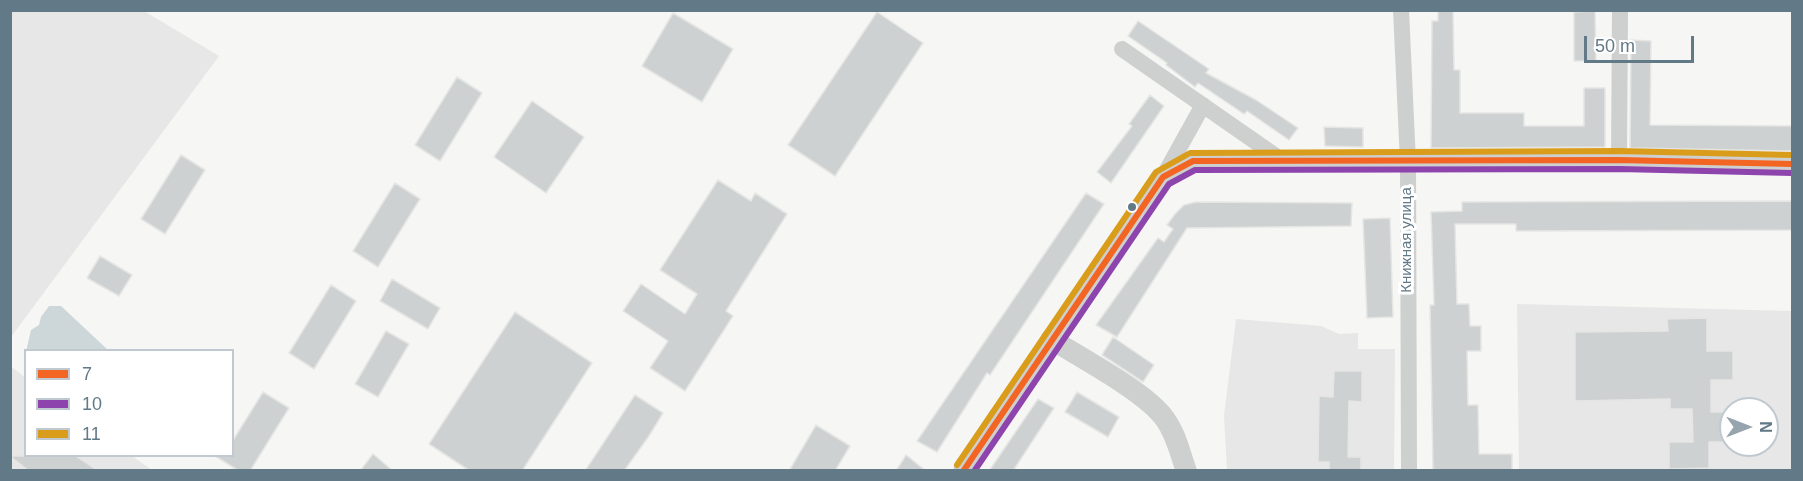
<!DOCTYPE html>
<html>
<head>
<meta charset="utf-8">
<style>
	body { margin:0 }
	#map { position:relative; width:1803px; height:481px; overflow:hidden; background:#f6f6f4; font-family:Arial,sans-serif }
	canvas { display:block }
	.frame { position:absolute; inset:0; border:12px solid #627987; pointer-events:none }
	.legend { position:absolute; left:24px; top:349px; width:210px; height:108px; box-sizing:border-box; background:#fff; border:2px solid #c0c9cf; margin:0; padding:8px 10px; list-style:none; font-size:18px; color:#627987 }
	.legend li { display:flex; align-items:center; gap:12px; height:30px }
	.legend b { width:30px; border:2px solid #c0c9cf }
	.north { position:absolute; left:1719px; top:397px; width:60px; height:60px; box-sizing:border-box; background:#fff; border:2px solid #c0c9cf; border-radius:50%; rotate:90deg; font-size:16px; font-weight:700; line-height:24px; text-align:center; color:#627987 }
	.north::after { content:''; display:block; margin:auto; width:21px; height:27px; background:#96a5ad; clip-path:polygon(50% 0,100% 100%,50% 72%,0 100%) }
	.scale { position:absolute; left:1584px; top:36px; width:110px; height:27px; box-sizing:border-box; border:3px solid #627987; border-top:0; padding-left:8px; font-size:18px; line-height:21px; white-space:nowrap; color:#627987; -webkit-text-stroke:4px #fff; paint-order:stroke }
</style>
</head>
<body>
<div id="map">
<canvas width="1803" height="481"></canvas>
<div class="frame"></div>
<ul class="legend">
<li><b style="height:8px;background:#f26522"></b>7</li>
<li><b style="height:8px;background:#8e44ad"></b>10</li>
<li><b style="height:8px;background:#d99d1b"></b>11</li>
</ul>
<div class="north">N</div>
<div class="scale">50 m</div>
</div>
<script>
const ctx = document.querySelector('canvas').getContext('2d');
ctx.lineJoin = 'round';
function fillPath(path, color) { ctx.fillStyle = color; ctx.fill(path, 'evenodd'); }
function strokePath(path, color, width, dash) { ctx.strokeStyle = color; ctx.lineWidth = width; ctx.lineCap = dash ? 'butt' : 'round'; ctx.setLineDash(dash || []); ctx.stroke(path); }
function label(font, color, halo, rows, align = 'center') {
  ctx.font = font + ' Arial,sans-serif'; ctx.lineWidth = 6; ctx.setLineDash([]); ctx.textBaseline = 'middle'; ctx.strokeStyle = halo; ctx.fillStyle = color; for (const [text, x, y, turn = 0] of rows) {
    ctx.save(); ctx.translate(x, y); ctx.rotate((+turn || 0) * Math.PI / 180); ctx.textAlign = isNaN(turn) ? turn : align; if (halo) ctx.strokeText(text, 0, 0); ctx.fillText(text, 0, 0); ctx.restore();
  }
}
fillPath(new Path2D(`
	M11,11H144L219,56L11,337Z
	M1517,304L1792,311V470H1519ZM1731,409H1767V445H1731Z
	M1236,319L1321,326L1339,334L1358,333V349H1395L1394,470H1227L1224,416Z
	M10,366L25,377L26,456H132L152,470H11Z`), '#e6e7e6');
fillPath(new Path2D(`
	M49,306H61L108,350H26L25,356L31,330L39,325L41,317Z`), '#cdd6d9');
const building = new Path2D(`
	M1438,10H1453L1454,70H1460V113H1524V126H1584V88H1605V147L1431,148L1432,21H1438Z
	M1595,11L1596,61H1574V12Z
	M877,12L923,43L835,176L788,145Z
	M673,13L733,49L702,102L642,66Z
	M1138,21L1209,69L1206,73L1256,100L1298,128L1289,140L1247,111L1244,114L1198,83L1195,87L1166,65L1167,63L1128,36Z
	M1631,40L1651,41L1650,125L1792,126V151L1630,148Z
	M457,77L482,93L440,161L415,145Z
	M1150,95L1164,106L1111,183L1097,172L1132,126L1129,124Z
	M532,101L584,137L546,193L494,157Z
	M1324,127L1363,128V147L1325,146Z
	M181,155L205,170L165,234L141,219Z
	M718,180L751,201L755,193L787,214L726,311L733,316L685,391L650,368L668,341L623,311L641,284L685,314L697,294L660,270Z
	M395,183L420,199L378,267L353,251Z
	M1086,193L1104,204L990,375L987,373L937,452L917,441Z
	M1792,201V230L1516,231V224H1455L1457,304H1469L1470,326H1481V351H1467L1468,405H1478L1479,454H1512V471H1433L1430,305H1434L1431,212L1462,211V202Z
	M1196,202L1352,203L1351,226L1187,228L1117,337L1096,325L1158,238L1164,242L1173,229L1167,225L1175,214L1184,205Z
	M1390,218L1393,317L1367,318L1363,219Z
	M100,256L132,275L119,296L87,278Z
	M392,279L440,308L428,329L380,301Z
	M331,285L356,301L314,369L289,353Z
	M515,312L592,363L522,471H470L429,444Z
	M1707,318V351H1733V380H1711V412H1731V442H1709V468L1669,469V442H1693L1692,409H1670V399L1575,401V332L1668,331L1667,319Z
	M386,331L409,344L378,397L355,384Z
	M1113,337L1154,365L1143,382L1102,355Z
	M1334,371H1362V402L1349,401L1348,457H1361V471H1329V462H1318L1319,396L1333,397Z
	M263,392L289,408L250,471H239L215,456H232V442Z
	M1077,392L1119,417L1108,437L1065,412Z
	M635,395L663,413L649,436L624,471H585Z
	M1038,399L1054,408L1013,471H989Z
	M816,425L850,446L835,471H789Z
	M373,454L393,471H360Z
	M906,455L926,471H896Z
	M10,456H76L98,471H29Z`);
fillPath(building, '#ced1d1');
strokePath(building, '#e5e5e4', 1.5);
strokePath(new Path2D(`
	M1401,10L1408,162L1409,470
	M1122,49L1283,161
	M1619,160L1620,10
	M1163,177L1203,105`), '#cecfcf', 16);
strokePath(new Path2D(`
	M1051,339C1081,358 1146,392 1165,419C1176,434 1180,453 1186,470
	M964,470L1163,177L1193,161L1619,160L1792,164`), '#cecfcf', 21);
strokePath(new Path2D(`
	M964,470L1163,177L1193,161L1619,160L1792,164`), '#f26522', 6);
strokePath(new Path2D(`
	M975,470L1169,184L1195,170L1619,169L1792,173`), '#8e44ad', 6);
strokePath(new Path2D(`
	M957,465L1156,172L1190,153L1619,151L1792,155`), '#d99d1b', 6);
for (const [x, y, r, color] of [
	[1132,207,5,"#627987"]
]) { const dot = new Path2D(); dot.arc(x, y, r, 0, 2 * Math.PI); ctx.fillStyle = color; ctx.fill(dot); strokePath(dot, '#fff', 2); }
label('15px', '#627987', '#fff', [
	["Книжная улица",1407,240,-90]
]);
</script>
</body>
</html>
